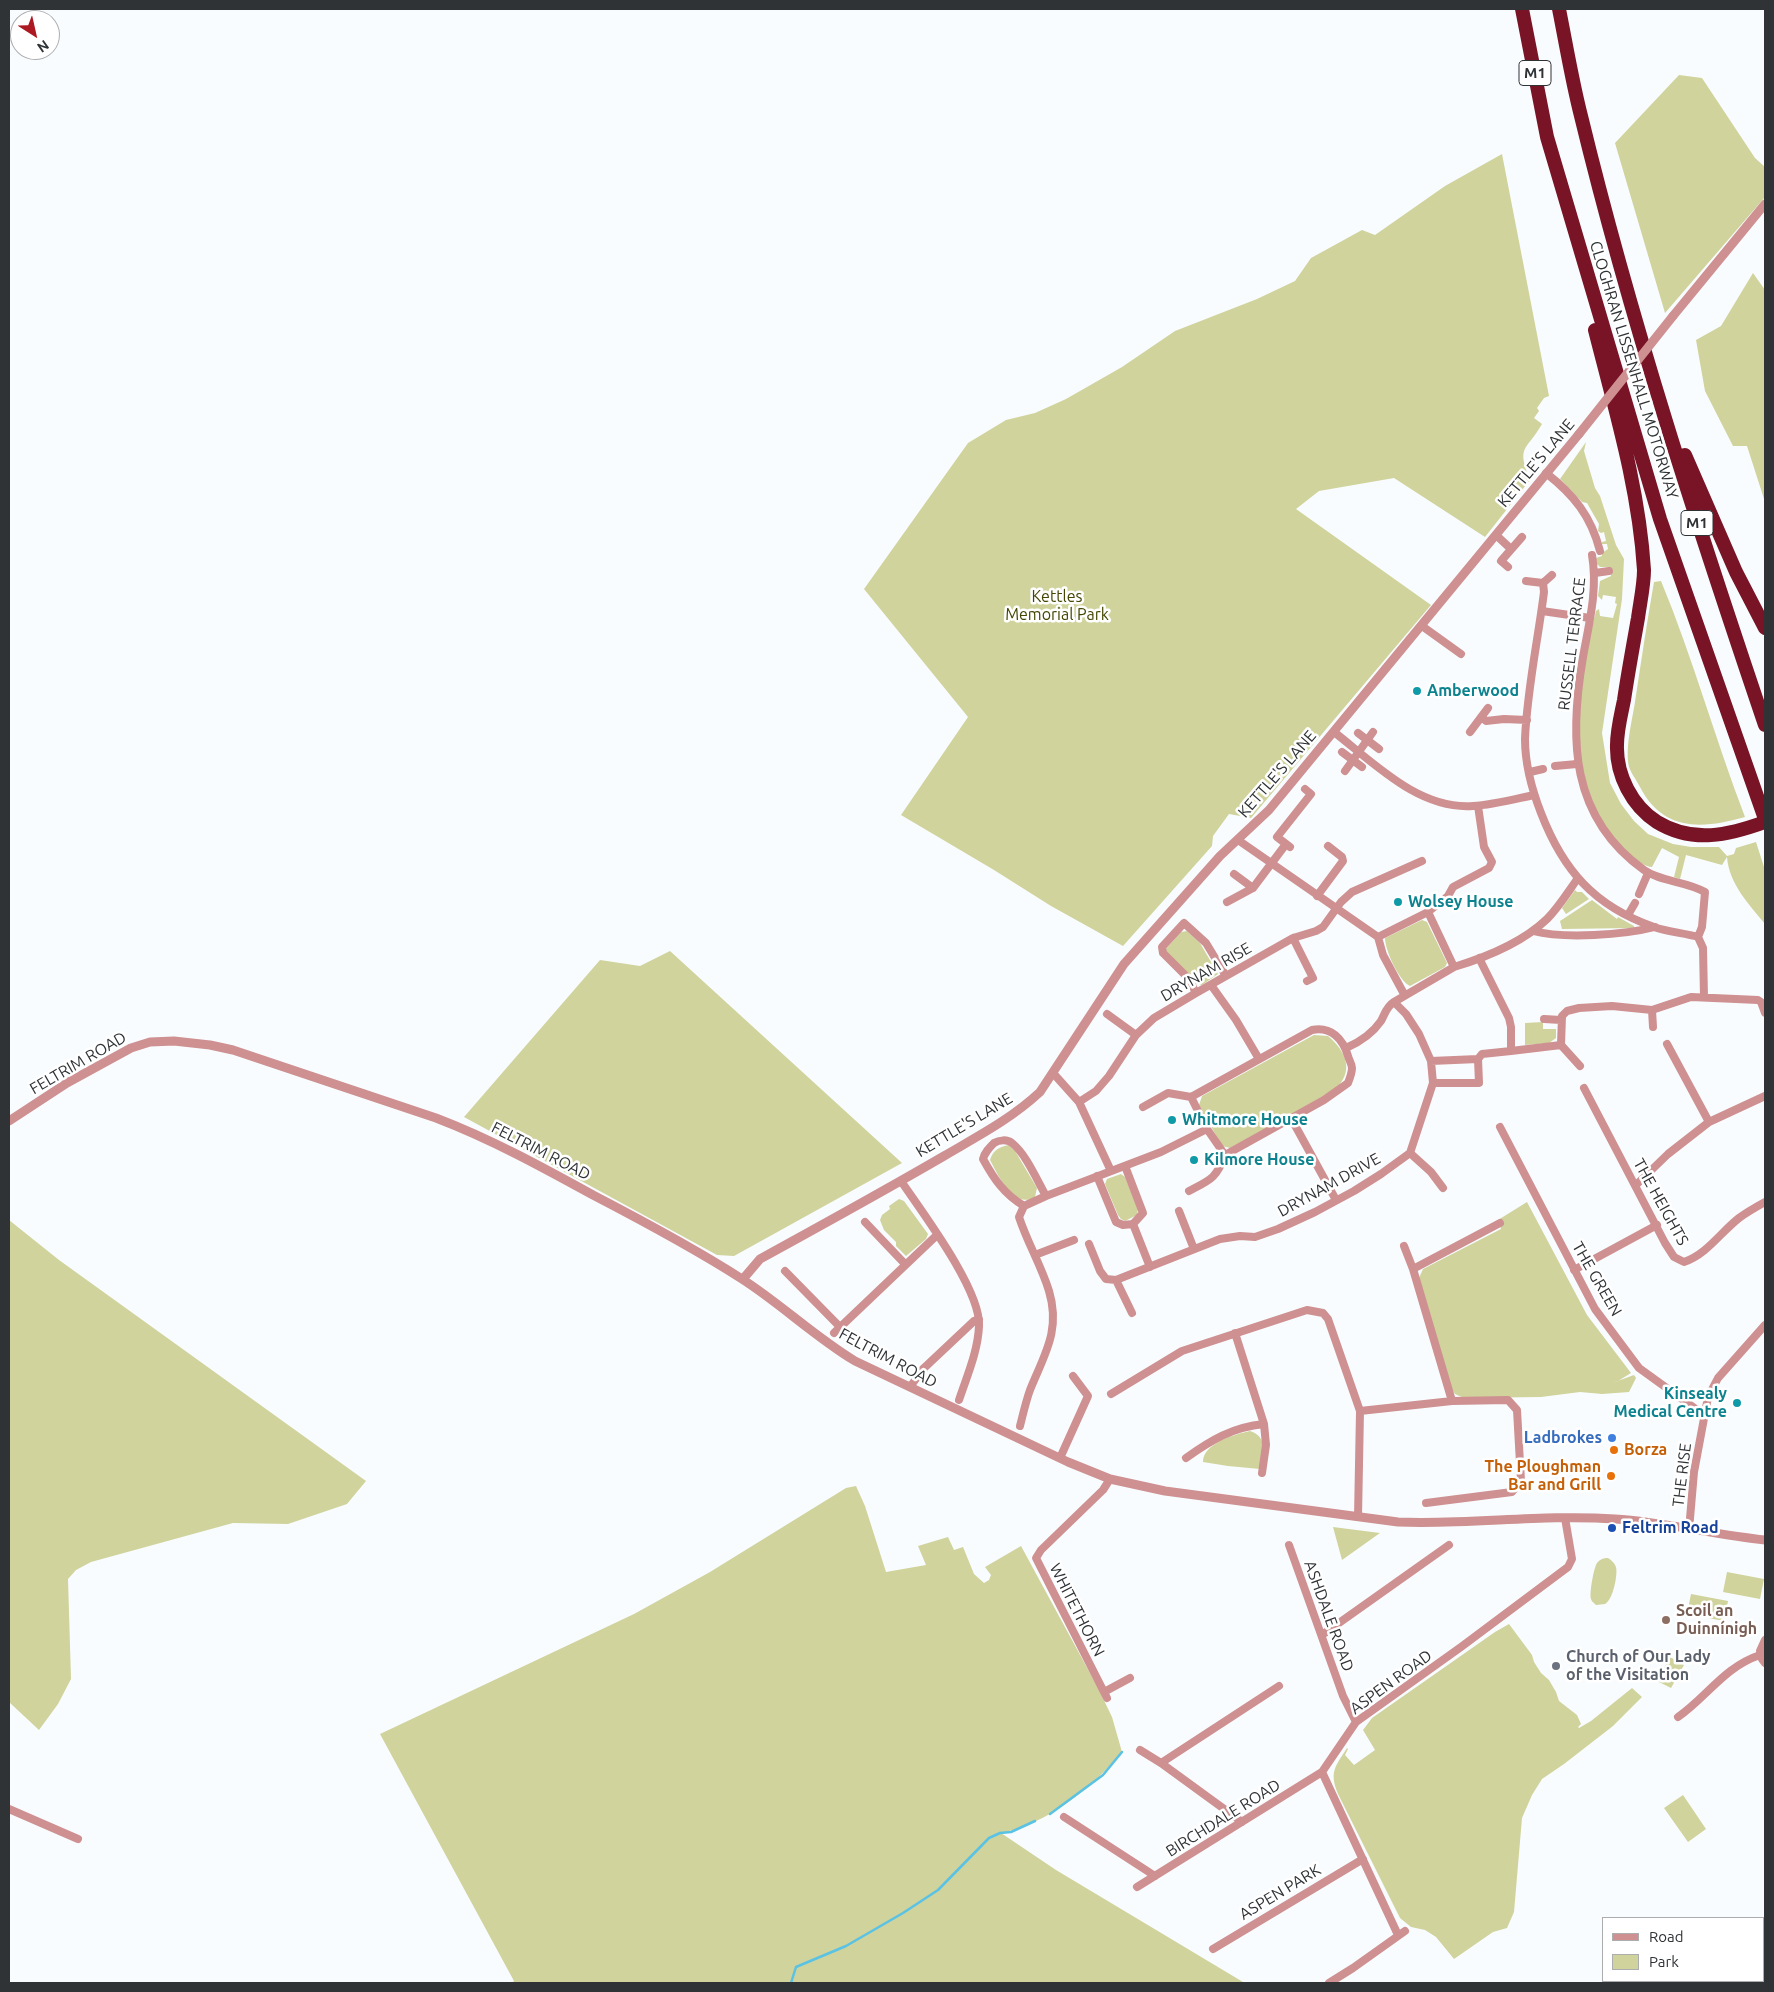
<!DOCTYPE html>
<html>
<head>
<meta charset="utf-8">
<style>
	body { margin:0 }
	#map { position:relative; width:1774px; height:1992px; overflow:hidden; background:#f8fcff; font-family:Ubuntu,sans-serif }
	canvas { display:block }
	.frame { position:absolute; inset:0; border:10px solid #2f3336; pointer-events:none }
	.legend { position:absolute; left:1602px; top:1917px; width:162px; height:65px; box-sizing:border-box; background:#fff; border:1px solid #acadaf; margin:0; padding:6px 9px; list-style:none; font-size:15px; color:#2f3336 }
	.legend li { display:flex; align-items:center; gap:10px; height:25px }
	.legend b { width:25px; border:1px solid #acadaf }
	.north { position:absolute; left:10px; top:10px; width:50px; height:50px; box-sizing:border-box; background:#fff; border:1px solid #acadaf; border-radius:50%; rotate:145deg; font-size:14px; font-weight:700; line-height:20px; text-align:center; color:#2f3336 }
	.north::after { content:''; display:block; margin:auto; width:18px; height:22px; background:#ac1923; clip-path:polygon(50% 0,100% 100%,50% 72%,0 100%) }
</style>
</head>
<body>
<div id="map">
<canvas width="1774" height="1992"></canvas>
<div class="frame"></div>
<ul class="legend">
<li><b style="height:6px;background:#ce9091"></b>Road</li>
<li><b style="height:14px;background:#d0d39b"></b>Park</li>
</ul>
<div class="north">N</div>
</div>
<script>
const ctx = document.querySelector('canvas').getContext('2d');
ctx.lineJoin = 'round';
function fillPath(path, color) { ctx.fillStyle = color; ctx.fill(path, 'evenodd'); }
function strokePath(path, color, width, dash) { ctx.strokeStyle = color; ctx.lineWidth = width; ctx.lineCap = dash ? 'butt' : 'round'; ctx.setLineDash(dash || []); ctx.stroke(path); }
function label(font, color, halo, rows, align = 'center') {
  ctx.font = font + ' Ubuntu,sans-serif'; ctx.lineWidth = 5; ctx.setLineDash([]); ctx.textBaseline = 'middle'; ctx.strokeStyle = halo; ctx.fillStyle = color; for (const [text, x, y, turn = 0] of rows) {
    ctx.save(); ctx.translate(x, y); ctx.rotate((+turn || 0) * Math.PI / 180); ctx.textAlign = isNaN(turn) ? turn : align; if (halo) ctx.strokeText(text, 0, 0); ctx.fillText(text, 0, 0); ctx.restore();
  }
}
fillPath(new Path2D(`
	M1679,75L1702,78L1755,158L1765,167V197L1665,313L1615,143Z
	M1502,154L1549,396L1544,398L1537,408L1539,411L1534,418L1542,424C1526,452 1516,445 1530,480L1485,537L1394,478L1319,491L1296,509L1431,605L1251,818L1229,814L1213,836L1212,846L1123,946L1051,906L994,870L901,815L968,717L864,589L968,443L1006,420L1035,413L1066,399L1122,367L1175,331L1257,299L1295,281L1311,258L1362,230L1375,235L1445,186Z
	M1753,273L1765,290V502L1747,446H1733L1705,391L1696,340L1721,326Z
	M1586,442L1584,451L1595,488L1600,496L1616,545L1624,559L1622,599L1602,733L1610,783L1621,804L1634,821L1648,834L1673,844L1691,847H1719L1727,856L1734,854L1736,848L1756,842L1765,870V924C1749,904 1729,884 1727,857L1722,865L1686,855L1680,879L1674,877L1679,857L1662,848L1652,867C1640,866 1627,852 1619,843C1563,784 1577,684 1596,611L1599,609L1600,616L1613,618L1617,604L1615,603L1616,597L1603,595L1602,600L1598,596L1600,581L1611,576L1609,567H1600L1596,563V558L1602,556V553L1608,549L1607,544H1602V542L1606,541L1604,532L1601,533L1598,531L1599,524L1587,503L1582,502L1560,479Z
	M1661,581C1693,658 1715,739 1745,817C1703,829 1663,832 1640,787C1637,781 1631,773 1629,767C1625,748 1632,721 1635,702C1641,662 1647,622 1654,582Z
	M1575,890L1577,892H1582L1589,899L1566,914L1562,908Z
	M1592,900L1617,919L1618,917L1634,926V928L1562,929L1560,921Z
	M1422,920L1427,922L1447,963L1445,967L1410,986C1399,981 1385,950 1385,938Z
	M1187,931L1200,943L1218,974L1202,985L1197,984L1165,950L1181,932Z
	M670,951L902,1163L734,1256L717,1255L464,1117L600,960L640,966Z
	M1543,1022V1029H1556V1038L1549,1043L1525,1045V1023Z
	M1314,1035L1328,1036C1347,1052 1355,1073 1333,1091L1230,1148L1222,1146L1199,1105L1202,1096Z
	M1009,1145L1015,1151L1037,1188L1035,1197C1014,1210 998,1175 990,1160C993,1150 999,1147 1009,1145Z
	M1121,1174L1125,1177L1138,1209L1137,1215L1125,1221L1121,1219L1118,1215L1105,1184L1107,1179Z
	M899,1199L904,1201L928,1234L926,1239L906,1256L896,1246V1242L884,1230L880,1220L882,1215L890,1209L889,1206Z
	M1527,1202L1587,1315L1631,1373L1618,1381L1612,1383L1634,1375L1636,1378L1629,1392L1602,1394L1580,1392L1541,1397L1464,1398L1455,1394L1450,1387L1419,1278L1423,1269L1501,1229L1498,1220Z
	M9,1220L59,1260L366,1481L347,1504L288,1524L233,1523L91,1562L76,1570L68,1579L71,1679L58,1704L39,1730L9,1702Z
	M1250,1431C1269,1437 1262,1454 1260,1469L1228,1466L1203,1462C1203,1443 1236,1434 1250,1431Z
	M856,1486L865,1506L886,1572L926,1565L918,1546L948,1537L954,1550L963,1547L974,1574L984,1583L989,1580L991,1575L985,1567L1021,1546L1098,1688L1112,1717L1122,1752C1092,1788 1047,1824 1001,1833L1056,1870L1243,1982L1241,1983H512L514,1981L380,1734L634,1614L710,1572L846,1488Z
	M1333,1527L1380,1533L1342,1560Z
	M1608,1558C1611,1560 1614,1562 1616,1567C1618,1575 1613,1600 1605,1604L1596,1605C1593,1602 1592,1602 1591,1599C1589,1594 1594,1567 1597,1563C1600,1559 1604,1558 1608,1558Z
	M1727,1572L1764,1579L1760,1599L1723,1592Z
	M1691,1594L1728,1601L1724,1621L1687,1614Z
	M1509,1624L1532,1655L1534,1662L1541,1673L1549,1680L1556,1692L1559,1701L1577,1715L1581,1724L1578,1727L1579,1728L1591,1721L1632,1688L1642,1697L1613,1726L1564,1764L1542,1779L1532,1795L1522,1818L1514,1912L1507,1928L1493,1932L1454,1959L1436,1937L1425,1930L1411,1927L1400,1918L1338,1794C1329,1772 1335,1767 1347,1748L1348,1749L1345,1755L1354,1765L1375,1750L1363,1730L1372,1718L1495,1632Z
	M1670,1657L1684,1665L1671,1688L1657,1681Z
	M1683,1795L1706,1829L1688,1842L1664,1808Z`), '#d0d39b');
strokePath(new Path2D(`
	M1050,1814L1103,1775L1122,1752
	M791,1983L796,1967L846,1946L903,1913L938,1890L989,1838L1000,1833L1011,1832L1035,1821`), '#5ac2e4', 2.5);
strokePath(new Path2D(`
	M1546,473C1574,495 1591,516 1600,551
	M1496,535L1511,549
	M1592,555C1598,590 1589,623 1583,657C1569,739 1570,817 1644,870C1661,882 1686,881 1705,892L1702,927L1698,937
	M1508,567L1501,561L1522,537
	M1595,573L1609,571
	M1526,581L1543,583L1544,592C1538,640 1527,690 1525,739C1525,763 1532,790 1541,813C1563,870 1594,906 1654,927C1668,932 1684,933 1698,937L1703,948L1704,997
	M1543,583L1552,575
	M1542,611L1590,618
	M1422,626L1461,654
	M1481,717L1486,721L1504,719L1527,720
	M1334,732C1374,763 1419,810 1473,806C1493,805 1515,799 1534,795
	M1470,732L1488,708
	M1358,733L1379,749
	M1342,752L1362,767
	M1555,766L1577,764
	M1345,771L1373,732
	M1530,772L1543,769
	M1238,840L1378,937
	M1290,847L1277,837L1311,794L1305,789
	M1234,874L1253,888
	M1639,894L1648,873
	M1317,896L1343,861L1342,857L1328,846
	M1227,902L1253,888L1286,844
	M1428,912L1448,896L1453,887L1489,868L1492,862L1484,847L1478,806
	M1628,915L1635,903
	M1533,931C1564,939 1624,935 1655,927
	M1293,938L1313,978L1307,981
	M1454,967C1487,957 1522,943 1547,919C1559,907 1568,892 1578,878
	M1211,985L1236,1020L1259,1059
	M1196,993L1189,979L1163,953L1162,947L1184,923L1206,943L1226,976
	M1652,1010L1653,1027
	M1107,1014L1136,1035
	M1544,1019L1561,1020
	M1667,1044L1709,1122
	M1561,1045L1562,1016L1567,1011L1579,1008L1612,1006L1652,1010L1691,997L1758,1000L1761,1002L1765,1013
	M1346,1048C1360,1042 1372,1034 1381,1021C1385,1014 1386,1007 1394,1002
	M1511,1051L1561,1045L1580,1066
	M1478,1059L1482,1054L1511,1051V1027L1509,1018L1479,958
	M1431,1061L1478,1059L1479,1083H1433
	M1053,1073L1079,1102L1111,1171
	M1584,1088L1665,1243L1674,1257L1684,1262C1707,1254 1720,1233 1739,1218C1747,1212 1756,1207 1765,1202
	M1191,1097L1312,1030C1331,1026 1343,1039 1348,1056C1349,1060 1352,1064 1352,1068C1352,1073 1350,1078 1348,1083L1324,1100L1225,1155
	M1191,1097L1207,1129L1225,1155
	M1079,1102L1096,1091L1109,1076L1136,1035L1154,1018L1196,993L1293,938L1316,931L1323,927L1341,902L1352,892L1422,861
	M1143,1107L1168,1093L1191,1097
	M1291,1118L1336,1200
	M1500,1127L1595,1309L1639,1368L1704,1415
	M1410,1153L1431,1172L1443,1188
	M1097,1176L1116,1222L1123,1225L1133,1224L1143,1213L1125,1166
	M901,1181C922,1212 981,1290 979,1326C978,1351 967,1376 959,1400
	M1636,1185L1668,1154L1709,1122L1765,1096
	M1189,1191C1210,1180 1216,1179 1225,1155
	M1024,1206L1046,1196L1161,1152L1207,1129
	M1024,1206C1004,1194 994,1179 983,1159C985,1152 989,1148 994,1143C999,1140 1007,1139 1012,1143C1026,1154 1037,1180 1046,1196
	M1179,1211L1194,1249
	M865,1222L905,1264
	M1133,1224L1150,1267
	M1089,1244L1100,1271L1106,1279L1116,1280
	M1404,1246L1413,1269
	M1035,1255L1074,1240
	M1574,1270L1657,1225
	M785,1271L840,1327
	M1132,1313L1116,1280L1220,1239L1240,1236L1255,1237L1278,1229L1315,1212L1354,1191L1381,1174L1410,1153L1433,1083L1431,1061L1419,1034L1406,1014L1394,1002L1454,967L1428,912L1378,937L1383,955L1404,994
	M834,1333L937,1235
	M1235,1333L1264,1424L1266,1445L1262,1473
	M910,1387L923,1369L974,1321L979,1319
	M1111,1394L1182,1351L1307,1310L1323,1313L1328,1319L1360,1411L1358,1517
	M1452,1401L1413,1269L1500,1223
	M1360,1411L1452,1401L1508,1400L1517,1410L1521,1481L1512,1492L1426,1503
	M1020,1426C1023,1414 1026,1401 1030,1390C1044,1355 1061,1331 1049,1291C1041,1265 1027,1242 1019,1217L1024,1206
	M1060,1458L1088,1396L1073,1376
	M1186,1458C1211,1440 1233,1427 1264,1424
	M1689,1530L1694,1472L1708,1397L1718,1378L1765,1325
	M1289,1545L1343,1696L1356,1722
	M1322,1635L1449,1545
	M1765,1640L1760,1651L1762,1659L1765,1663
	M1104,1692L1130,1678
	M1107,1698L1036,1558L1041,1550L1103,1490L1110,1479
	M1678,1717C1707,1697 1724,1667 1760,1655
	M1140,1750L1161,1763L1242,1822
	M1161,1763L1279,1686
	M1322,1772L1398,1935
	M9,1809L78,1839
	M1064,1817L1155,1876
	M1137,1887L1322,1772L1356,1722L1461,1647L1568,1567L1572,1559L1565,1518
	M1213,1949L1363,1859
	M1329,1983L1353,1968L1405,1931`), '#ce9091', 8);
strokePath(new Path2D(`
	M1673,316L1765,204
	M9,1121L67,1083L131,1048L150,1042L174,1041L210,1045L233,1050L436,1118C491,1139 542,1167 593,1195C643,1221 694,1248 742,1279C781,1304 815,1337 855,1361L1068,1462L1110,1479L1165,1491L1398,1522C1470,1525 1542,1514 1615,1519C1665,1522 1715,1535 1765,1540
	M743,1279L760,1259C822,1225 884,1191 944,1156C978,1136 1011,1119 1040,1092L1124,964L1220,856L1269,810L1579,434`), '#ce9091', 9);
strokePath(new Path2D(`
	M1522,9L1547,137L1660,519L1765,819
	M1559,9C1566,44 1572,81 1581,116C1631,322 1697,524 1765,725
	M1595,330C1615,409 1639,488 1644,570C1644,585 1640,603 1638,618C1633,646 1628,673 1624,700C1621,715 1617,730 1617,745C1616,775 1632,806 1657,822C1693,844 1729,835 1765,822
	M1685,455L1736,572L1765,628`), '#791426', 14);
strokePath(new Path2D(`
	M1579,434L1673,316`), '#ce9091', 9);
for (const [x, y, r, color] of [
	[1417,691,5,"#0f9aa8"],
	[1398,902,5,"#0f9aa8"],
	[1172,1120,5,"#0f9aa8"],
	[1194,1160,5,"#0f9aa8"],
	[1737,1403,5,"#0f9aa8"],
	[1612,1438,5,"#3f7fe0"],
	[1614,1450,5,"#e8710a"],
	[1611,1476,5,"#e8710a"],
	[1612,1528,5,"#1a4fb4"],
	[1666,1620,5,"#8d6e63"],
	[1556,1666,5,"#6b7280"]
]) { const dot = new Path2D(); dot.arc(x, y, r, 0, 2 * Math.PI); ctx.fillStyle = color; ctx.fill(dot); strokePath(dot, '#fff', 2); }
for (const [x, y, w] of [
	[1535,73,32],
	[1697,523,32]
]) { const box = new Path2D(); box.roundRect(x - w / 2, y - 12.5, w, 25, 4); ctx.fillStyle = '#fff'; ctx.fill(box); strokePath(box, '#2f3336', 1); }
label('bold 15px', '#2f3336', null, [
	["M1",1535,73],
	["M1",1697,523]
]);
label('16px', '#2f3336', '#fff', [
	["CLOGHRAN LISSENHALL MOTORWAY",1634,370,73],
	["KETTLE'S LANE",1536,463,-50],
	["RUSSELL TERRACE",1572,644,-83],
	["KETTLE'S LANE",1277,774,-49],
	["DRYNAM RISE",1206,972,-30],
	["FELTRIM ROAD",78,1063,-30],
	["KETTLE'S LANE",964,1125,-31],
	["FELTRIM ROAD",541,1151,27],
	["DRYNAM DRIVE",1329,1185,-29],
	["THE HEIGHTS",1661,1202,61],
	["THE GREEN",1597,1279,60],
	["FELTRIM ROAD",888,1358,28],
	["THE RISE",1682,1475,-83],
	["WHITETHORN",1077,1610,63],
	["ASHDALE ROAD",1329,1616,70],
	["ASPEN ROAD",1391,1682,-36],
	["BIRCHDALE ROAD",1223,1818,-32],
	["ASPEN PARK",1280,1892,-31]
]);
label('16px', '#454603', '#fff', [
	["Kettles",1057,597],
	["Memorial Park",1057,615]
]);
label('bold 16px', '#0d838f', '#fff', [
	["Amberwood",1427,691],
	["Wolsey House",1408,902],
	["Whitmore House",1182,1120],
	["Kilmore House",1204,1160],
	["Kinsealy",1727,1394,"right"],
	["Medical Centre",1727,1412,"right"]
], 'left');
label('bold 16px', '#366cbe', '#fff', [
	["Ladbrokes",1602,1438]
], 'right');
label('bold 16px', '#c56008', '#fff', [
	["Borza",1624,1450],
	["The Ploughman",1601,1467,"right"],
	["Bar and Grill",1601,1485,"right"]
], 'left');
label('bold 16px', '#164399', '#fff', [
	["Feltrim Road",1622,1528]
], 'left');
label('bold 16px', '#785e54', '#fff', [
	["Scoil an",1676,1611],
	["Duinnínigh",1676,1629]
], 'left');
label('bold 16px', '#5b616d', '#fff', [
	["Church of Our Lady",1566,1657],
	["of the Visitation",1566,1675]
], 'left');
</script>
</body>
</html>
